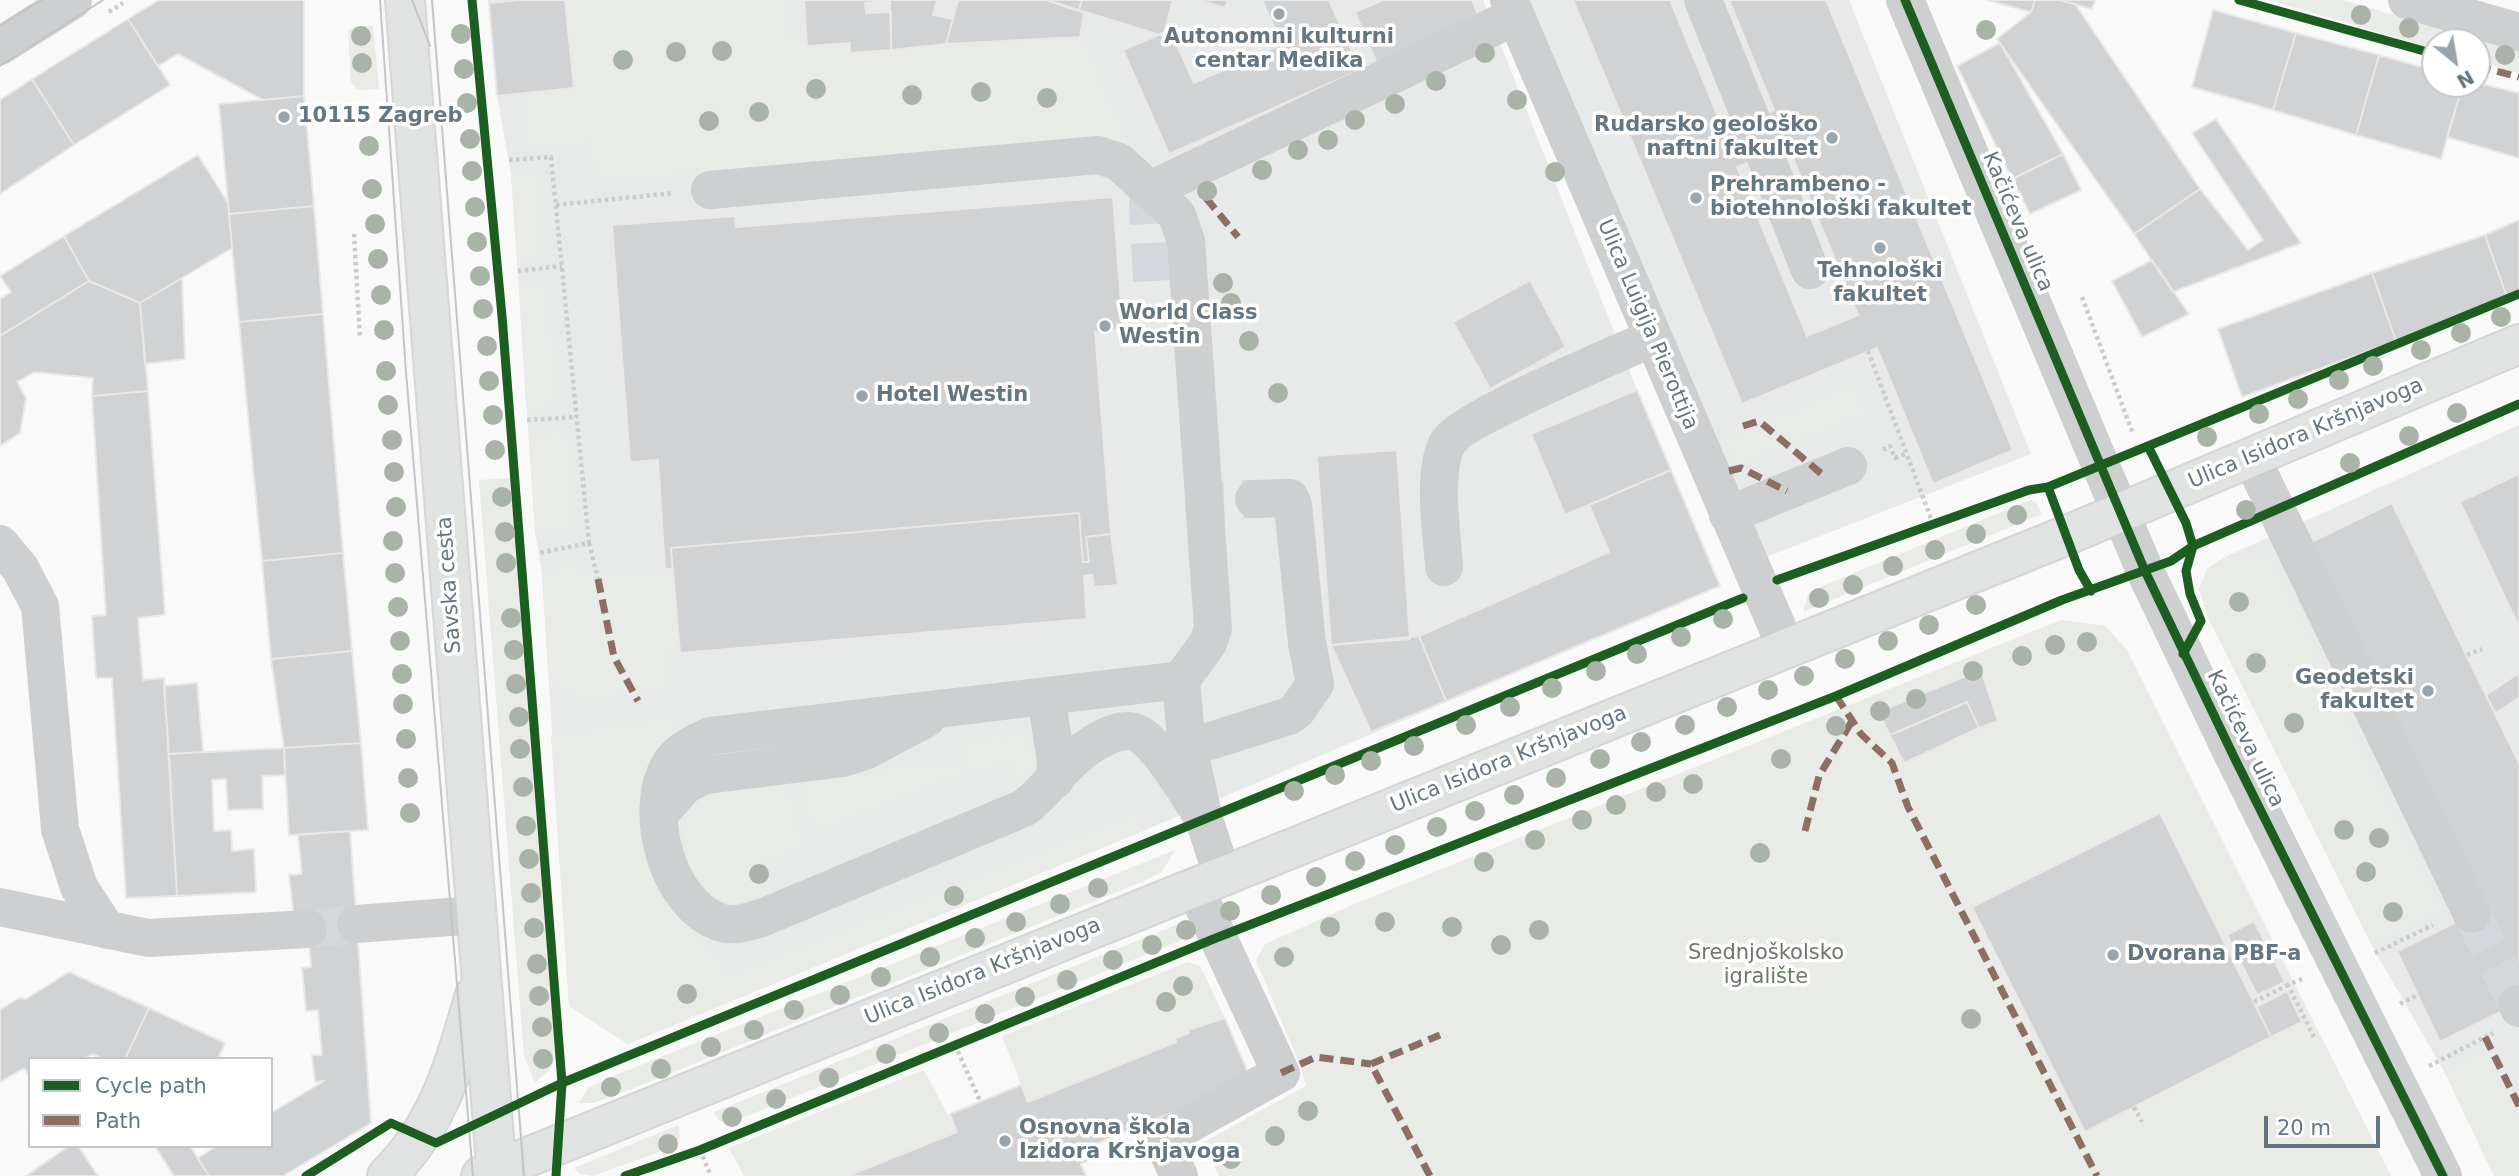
<!DOCTYPE html>
<html>
<head>
<meta charset="utf-8">
<style>
	body { margin:0 }
	#map { position:relative; width:2519px; height:1176px; overflow:hidden; background:#f9f9f9; font-family:"DejaVu Sans",sans-serif }
	canvas { display:block }
	.legend { position:absolute; left:28px; top:1057px; width:245px; height:91px; box-sizing:border-box; background:#fff; border:2px solid #c1c8cd; margin:0; padding:9px 12px; list-style:none; font-size:21px; color:#657683 }
	.legend li { display:flex; align-items:center; gap:14px; height:35px }
	.legend b { width:35px; border:2px solid #c1c8cd }
	.north { position:absolute; left:2421px; top:28px; width:70px; height:70px; box-sizing:border-box; background:#fff; border:2px solid #c1c8cd; border-radius:50%; rotate:150deg; font-size:19px; font-weight:700; line-height:28px; text-align:center; color:#657683 }
	.north::after { content:''; display:block; margin:auto; width:24px; height:32px; background:#99a4ac; clip-path:polygon(50% 0,100% 100%,50% 72%,0 100%) }
	.scale { position:absolute; left:2264px; top:1116px; width:116px; height:32px; box-sizing:border-box; border:4px solid #657683; border-top:0; padding-left:9px; font-size:21px; line-height:24px; white-space:nowrap; color:#657683; -webkit-text-stroke:5px #fff; paint-order:stroke }
</style>
</head>
<body>
<div id="map">
<canvas width="2519" height="1176"></canvas>
<ul class="legend">
<li><b style="height:9px;background:#1b5e20"></b>Cycle path</li>
<li><b style="height:9px;background:#8d6e63"></b>Path</li>
</ul>
<div class="north">N</div>
<div class="scale">20 m</div>
</div>
<script>
const ctx = document.querySelector('canvas').getContext('2d');
ctx.lineJoin = 'round';
function fillPath(path, color) { ctx.fillStyle = color; ctx.fill(path, 'evenodd'); }
function strokePath(path, color, width, dash) { ctx.strokeStyle = color; ctx.lineWidth = width; ctx.lineCap = dash ? 'butt' : 'round'; ctx.setLineDash(dash || []); ctx.stroke(path); }
function label(font, color, halo, rows, align = 'center') {
  ctx.font = font + ' "DejaVu Sans",sans-serif'; ctx.lineWidth = 7; ctx.setLineDash([]); ctx.textBaseline = 'middle'; ctx.strokeStyle = halo; ctx.fillStyle = color; for (const [text, x, y, turn = 0] of rows) {
    ctx.save(); ctx.translate(x, y); ctx.rotate((+turn || 0) * Math.PI / 180); ctx.textAlign = isNaN(turn) ? turn : align; if (halo) ctx.strokeText(text, 0, 0); ctx.fillText(text, 0, 0); ctx.restore();
  }
}
fillPath(new Path2D(`
	M488,0H1483L1637,390L1720,586L1143,831L628,1044L569,1006L542,574L535,532L511,174L497,96Z
	M1527,0H1849L2031,454L1761,559Z
	M2519,425V1176H2494L2445,1073L2371,944L2209,619L2199,590L2207,569L2227,556Z`), '#e8e9e9');
fillPath(new Path2D(`
	M565,0H782L789,42L1069,11L1128,142L595,180L593,141L529,147L523,93Z
	M2269,0H2342L2519,51V73L2477,61V42H2435V49Z
	M355,26H373L379,89L358,90L351,82L348,31Z
	M536,172L540,257L517,258L511,174Z
	M545,282L556,405L526,408L519,286Z
	M1854,386L1865,413L1737,465L1726,440Z
	M566,432L574,528L535,532L529,436Z
	M511,478L555,1056L551,1068L535,1083L524,1056L479,480Z
	M2030,500L2036,502L2042,514L1803,612L1808,595L1813,590Z
	M2253,555L2271,563L2440,910L2371,944L2209,619L2199,590C2210,559 2220,556 2253,555Z
	M572,566L598,579L673,569L680,653L664,654L667,688L579,698L558,686L548,671L542,574Z
	M2061,620L2105,626L2127,650L2391,1176H1219L1202,1143L1306,1086L1299,1063L1256,960L1265,944L1352,905Z
	M673,718L675,733C587,815 674,906 730,976L1137,814L1143,831L628,1044L569,1006L551,736Z
	M1029,736L1030,754L1043,753L1034,782L1020,791L1011,762L970,770L965,762L963,740Z
	M956,761L963,770L959,774L815,831L807,810L802,782Z
	M728,782H785L803,846L752,867L761,899C751,900 738,904 728,902C688,892 670,843 693,809C702,796 716,789 728,782Z
	M1175,850L1162,872L1146,880L634,1088L593,1103H579L588,1088L621,1073Z
	M1181,923L1189,933L1180,941L727,1124L718,1120L714,1112Z
	M1188,962L1200,966L1225,1018L1188,1030L1189,1033L1176,1038V1042L1028,1102L1002,1036Z
	M2485,1053L2519,1125V1176H2494L2445,1073Z
	M924,1070L957,1132L848,1176H744L729,1148Z
	M678,1125L680,1137L673,1147L593,1176L581,1174L574,1168Z`), '#e8ebe6');
const building = new Path2D(`
	M159,0H304V96L263,100L178,54L158,66L128,19Z
	M521,0H565L574,88L497,96L489,3Z
	M804,0H890L865,3L866,13L891,12V50L850,53V43L807,46Z
	M890,0H937L933,15L953,19L946,44L891,50Z
	M958,0H1046L1084,13L1080,37L946,44Z
	M1046,0H1082L1079,10Z
	M1082,0H1173L1163,36L1079,10Z
	M1197,0H1228L1225,8Z
	M1262,0H1329L1360,70L1169,154L1123,50L1170,30L1194,83L1282,44Z
	M1383,0H1472L1480,19L1377,64L1355,12Z
	M1573,0H1670L1724,131L1774,110L1729,0H1826L2013,450L1933,484L1877,348L1742,404ZM1788,146L1858,315L1807,336L1737,167Z
	M1987,0H2035L2031,12Z
	M2035,0H2059L2075,4L2200,189L2134,234L1997,39L2031,12Z
	M2059,0H2095L2092,9Z
	M2213,10L2296,33L2273,110L2192,87Z
	M128,19L170,85L74,145L32,79Z
	M2296,33L2379,55L2356,135L2273,110Z
	M2000,43L2063,154L2012,179L1957,66Z
	M2379,55L2435,71V84H2463L2441,159L2356,135Z
	M32,79L74,145L0,194V100Z
	M2477,83L2519,93V158L2447,137L2463,84Z
	M304,96L314,206L229,214L219,104Z
	M2216,119L2301,243L2173,292L2134,234L2200,189L2248,250L2263,240L2192,133Z
	M2063,154L2081,190L2030,214L2012,179Z
	M198,155L228,203L232,248L140,303L89,281L64,236Z
	M1113,197L1123,329L1095,332L1111,534L1086,537L1089,562H1083L1079,513L671,548L673,569H665L658,460L630,462L612,225L735,216L736,227Z
	M314,206L323,314L239,322L229,214Z
	M2519,220V292L2507,297L2485,235Z
	M2485,235L2507,297L2396,341L2372,273Z
	M64,236L89,281L0,336V299L11,292L0,276Z
	M2152,260L2189,314L2142,337L2112,281Z
	M2372,273L2396,341L2242,397L2218,329Z
	M182,278L185,359L145,364L140,303Z
	M1530,280L1566,347L1490,389L1453,322Z
	M89,281L140,303L148,391L92,396L93,378L34,372L17,382L26,398L20,433L0,446V336Z
	M323,314L343,553L262,561L239,322Z
	M1637,390L1671,470L1565,515L1531,434Z
	M148,391L165,615L138,618L143,680L164,678L177,896L126,898L112,678H96L92,616L106,615L92,396Z
	M1397,450L1410,639L1331,645L1317,456Z
	M1671,470L1720,586L1446,701L1419,636L1609,552L1589,505Z
	M2519,474V627L2460,502Z
	M2392,503L2519,763V1003L2440,1042L2397,951L2481,910L2307,544Z
	M1079,513L1083,562H1089L1086,537L1111,534L1118,585L1094,587L1092,575L1084,576L1087,619L680,653L671,548Z
	M343,553L352,651L271,659L262,561Z
	M1419,636L1446,701L1371,732L1331,645Z
	M352,651L361,743L284,748L271,659Z
	M1981,670L1998,721L1979,728L1967,702L1890,735L1878,712Z
	M2519,673V698L2495,713L2486,695Z
	M197,683L203,752L169,754L164,686Z
	M1967,702L1979,728L1904,763L1890,735Z
	M361,743L368,830L289,835L284,748Z
	M284,748L285,775L262,776L263,809L228,810L226,779L212,780L214,831L231,830L232,851L254,849L256,892L177,896L169,754Z
	M2160,813L2271,1037L2085,1132L1972,907Z
	M350,831L371,1123L283,1176H209L198,1158L217,1146H271V1113L324,1081L315,1082L312,1055H322L318,1010L306,1011L302,968L311,967L307,917L294,918L289,875L302,874L298,835Z
	M2254,921L2285,982L2257,995L2227,935Z
	M69,972L149,1008L125,1059H103L92,1054L84,1059H30V1077L24,1068L0,1082V1010L19,998L26,999Z
	M2287,991L2302,1022L2271,1037L2256,1007Z
	M149,1008L225,1043L218,1059H125Z
	M1225,1018L1251,1080L1086,1148L1090,1160L1081,1164L1086,1176H848L957,1132L950,1114L1021,1085L1028,1102L1176,1042L1175,1038L1189,1033L1188,1030Z
	M69,1146H78L98,1176H26Z
	M159,1146H190L209,1176H174L156,1148Z`);
fillPath(building, '#d0d2d3');
strokePath(building, '#e8e8e8', 2);
strokePath(new Path2D(`
	M1152,281L1148,200L1163,184
	M1186,501L1254,499
	M2472,914L2517,1004
	M308,929L356,924`), '#d4d8dc', 38, [38, 19]);
const major = new Path2D(`
	M405,0L497,1176
	M387,1176C440,1123 454,1065 475,995
	M481,1176L2065,536L2519,344`);
strokePath(major, '#d5d6d7', 42);
strokePath(new Path2D(`
	M109,12L123,3
	M509,160L551,157L589,543L538,553
	M556,205L674,193
	M354,234L360,339
	M518,271L562,266
	M2082,297L2133,434
	M1868,351L1933,524
	M527,420L577,417
	M1883,450L1890,446L1895,458L1907,453
	M589,543L598,579
	M2467,655L2482,649
	M2375,953L2433,925
	M2302,979L2288,985L2314,1037
	M2254,1002L2288,985
	M2400,1004L2417,995
	M955,1045L980,1101
	M2429,1066L2493,1033
	M2134,1107L2142,1122
	M700,1150L711,1176`), '#cbcccd', 4.5, [3.5, 3.5]);
strokePath(new Path2D(`
	M1509,0L1787,650
	M1703,0L1751,119
	M1905,0L2145,571L2234,757L2443,1176
	M2407,0L2519,32
	M0,46L73,0
	M1765,155L1810,270
	M1163,184L1516,16
	M710,190L1098,155L1119,162L1177,215L1186,241L1213,628L1208,643L1181,680L1186,738L1204,819C1190,798 1159,743 1137,733C1114,723 1077,754 1062,770C1047,785 1043,794 1024,808L764,917C751,921 736,927 722,923C667,906 642,811 670,764C678,751 697,742 710,736L1181,680
	M2251,457L2472,914
	M1728,515L1848,466
	M0,544L20,568L40,606L60,829L79,887L107,930
	M1444,567C1442,532 1432,475 1447,444C1459,419 1619,354 1652,338
	M1046,696L1056,761L1055,780
	M1188,748L1289,716L1297,710L1315,684L1307,643L1293,505L1290,498L1254,499
	M660,813L686,784L706,775L843,758L867,750L927,718
	M1204,819L1222,875
	M0,907L148,938L308,929
	M356,924L476,915
	M2517,1004L2519,1008
	M1179,1176L1162,1139L1281,1073L1194,886`), '#cecfd0', 38);
strokePath(major, '#e1e2e2', 38);
strokePath(new Path2D(`
	M380,0L406,372L473,1176
	M412,0L430,46
	M432,0L524,1176
	M0,26L42,0
	M0,66L103,0`), '#c3c5c6', 2);
strokePath(new Path2D(`
	M2477,66L2519,77
	M1206,198L1238,237
	M1743,426L1759,421L1824,476
	M1729,471L1741,468L1787,491
	M598,579L614,657L638,701
	M1836,696L1861,734L1892,763L1908,807L2097,1176
	M1805,831L1819,776L1852,721
	M2485,1037L2519,1106
	M1281,1073L1316,1057L1371,1064
	M1430,1176L1371,1064L1440,1035`), '#8d6e63', 7, [14, 7]);
strokePath(new Path2D(`
	M472,0L502,316L562,1083L556,1176
	M1905,0L2145,571L2234,757L2443,1176
	M2239,0L2435,54
	M2148,446L2186,523L2193,546L2186,571L2190,594L2201,621L2183,654
	M2048,487L2079,570L2091,591
	M1777,580L2029,490L2048,487L2519,294
	M306,1176L391,1123L436,1143L562,1083L1743,598
	M625,1176L700,1150L1216,938L1836,696L2062,600L2171,561L2193,546L2519,404`), '#1b5e20', 9);
ctx.fillStyle = '#a9b3a7';
for (const [x, y] of [
	[2361,15],
	[2409,28],
	[1986,30],
	[461,34],
	[361,36],
	[722,51],
	[676,52],
	[1485,53],
	[2505,55],
	[623,60],
	[362,63],
	[464,69],
	[1436,81],
	[816,89],
	[981,92],
	[912,95],
	[1047,98],
	[1517,100],
	[467,103],
	[1395,104],
	[759,112],
	[1355,120],
	[709,121],
	[470,139],
	[1328,140],
	[369,146],
	[1298,150],
	[1262,170],
	[472,171],
	[1555,172],
	[372,189],
	[1207,191],
	[475,207],
	[375,224],
	[477,242],
	[378,259],
	[480,276],
	[1223,283],
	[381,295],
	[1231,303],
	[483,309],
	[2501,317],
	[384,330],
	[2461,333],
	[1249,341],
	[487,346],
	[2421,350],
	[2373,366],
	[386,371],
	[2339,380],
	[489,381],
	[1278,393],
	[2298,399],
	[388,405],
	[2457,413],
	[2259,414],
	[493,415],
	[2409,436],
	[2207,437],
	[392,440],
	[495,450],
	[2350,463],
	[394,472],
	[502,497],
	[396,507],
	[2246,510],
	[2017,515],
	[505,532],
	[1976,534],
	[393,541],
	[1935,550],
	[506,563],
	[1893,566],
	[395,573],
	[1853,585],
	[1819,598],
	[2239,602],
	[1976,605],
	[398,607],
	[511,618],
	[1723,619],
	[1929,625],
	[1681,637],
	[400,641],
	[1888,641],
	[2087,642],
	[2055,645],
	[514,650],
	[1637,654],
	[2022,656],
	[1845,659],
	[2256,663],
	[1596,671],
	[1973,671],
	[402,674],
	[1804,676],
	[516,684],
	[1552,688],
	[1768,690],
	[1916,699],
	[403,704],
	[1510,707],
	[1727,707],
	[1880,711],
	[519,717],
	[2294,723],
	[1466,725],
	[1685,725],
	[1836,726],
	[406,739],
	[1641,742],
	[1414,746],
	[520,749],
	[1600,759],
	[1781,759],
	[1371,761],
	[1335,775],
	[408,778],
	[1556,778],
	[1693,784],
	[523,787],
	[1294,791],
	[1656,792],
	[1514,795],
	[1616,805],
	[1475,811],
	[410,813],
	[1582,820],
	[526,826],
	[1437,827],
	[2344,830],
	[2379,838],
	[1535,840],
	[1395,845],
	[1760,853],
	[529,859],
	[1355,861],
	[1484,862],
	[2366,872],
	[759,874],
	[1316,877],
	[1098,888],
	[531,893],
	[1271,895],
	[954,896],
	[1060,904],
	[1230,911],
	[2393,912],
	[1016,922],
	[1385,922],
	[1330,927],
	[1452,927],
	[534,928],
	[1186,930],
	[1539,930],
	[975,938],
	[1152,945],
	[1501,945],
	[930,957],
	[1284,957],
	[1113,960],
	[537,964],
	[881,977],
	[1067,980],
	[1183,986],
	[687,994],
	[840,995],
	[539,996],
	[1025,997],
	[1166,1002],
	[794,1010],
	[985,1014],
	[1971,1019],
	[542,1027],
	[754,1030],
	[939,1033],
	[711,1047],
	[886,1054],
	[543,1059],
	[661,1069],
	[829,1078],
	[611,1087],
	[776,1099],
	[1308,1111],
	[732,1117],
	[1275,1136],
	[668,1144],
	[1231,1159]
]) { ctx.beginPath(); ctx.arc(x, y, 10, 0, 2 * Math.PI); ctx.fill(); }
for (const [x, y, r, color] of [
	[1279,14,7,"#99a4ac"],
	[284,117,7,"#99a4ac"],
	[1832,138,7,"#99a4ac"],
	[1696,198,7,"#99a4ac"],
	[1880,248,7,"#99a4ac"],
	[1105,326,7,"#99a4ac"],
	[862,396,7,"#99a4ac"],
	[2428,691,7,"#99a4ac"],
	[2113,955,7,"#99a4ac"],
	[1005,1141,7,"#99a4ac"]
]) { const dot = new Path2D(); dot.arc(x, y, r, 0, 2 * Math.PI); ctx.fillStyle = color; ctx.fill(dot); strokePath(dot, '#fff', 2.5); }
label('bold 21px', '#657683', '#fff', [
	["Autonomni kulturni",1279,38,"center"],
	["centar Medika",1279,62,"center"],
	["10115 Zagreb",298,117],
	["Rudarsko geološko",1818,126,"right"],
	["naftni fakultet",1818,150,"right"],
	["Prehrambeno -",1710,186],
	["biotehnološki fakultet",1710,210],
	["Tehnološki",1880,272,"center"],
	["fakultet",1880,296,"center"],
	["World Class",1119,314],
	["Westin",1119,338],
	["Hotel Westin",876,396],
	["Geodetski",2414,679,"right"],
	["fakultet",2414,703,"right"],
	["Dvorana PBF-a",2127,955],
	["Osnovna škola",1019,1129],
	["Izidora Kršnjavoga",1019,1153]
], 'left');
label('21px', '#657683', '#fff', [
	["Kačićeva ulica",2017,222,67],
	["Ulica Luigija Pierottija",1647,325,67],
	["Ulica Isidora Kršnjavoga",2306,434,-23],
	["Savska cesta",450,585,-94],
	["Kačićeva ulica",2245,739,64],
	["Ulica Isidora Kršnjavoga",1509,760,-22],
	["Ulica Isidora Kršnjavoga",983,972,-22]
]);
label('21px', '#687a64', '#fff', [
	["Srednjoškolsko",1766,954],
	["igralište",1766,978]
]);
</script>
</body>
</html>
